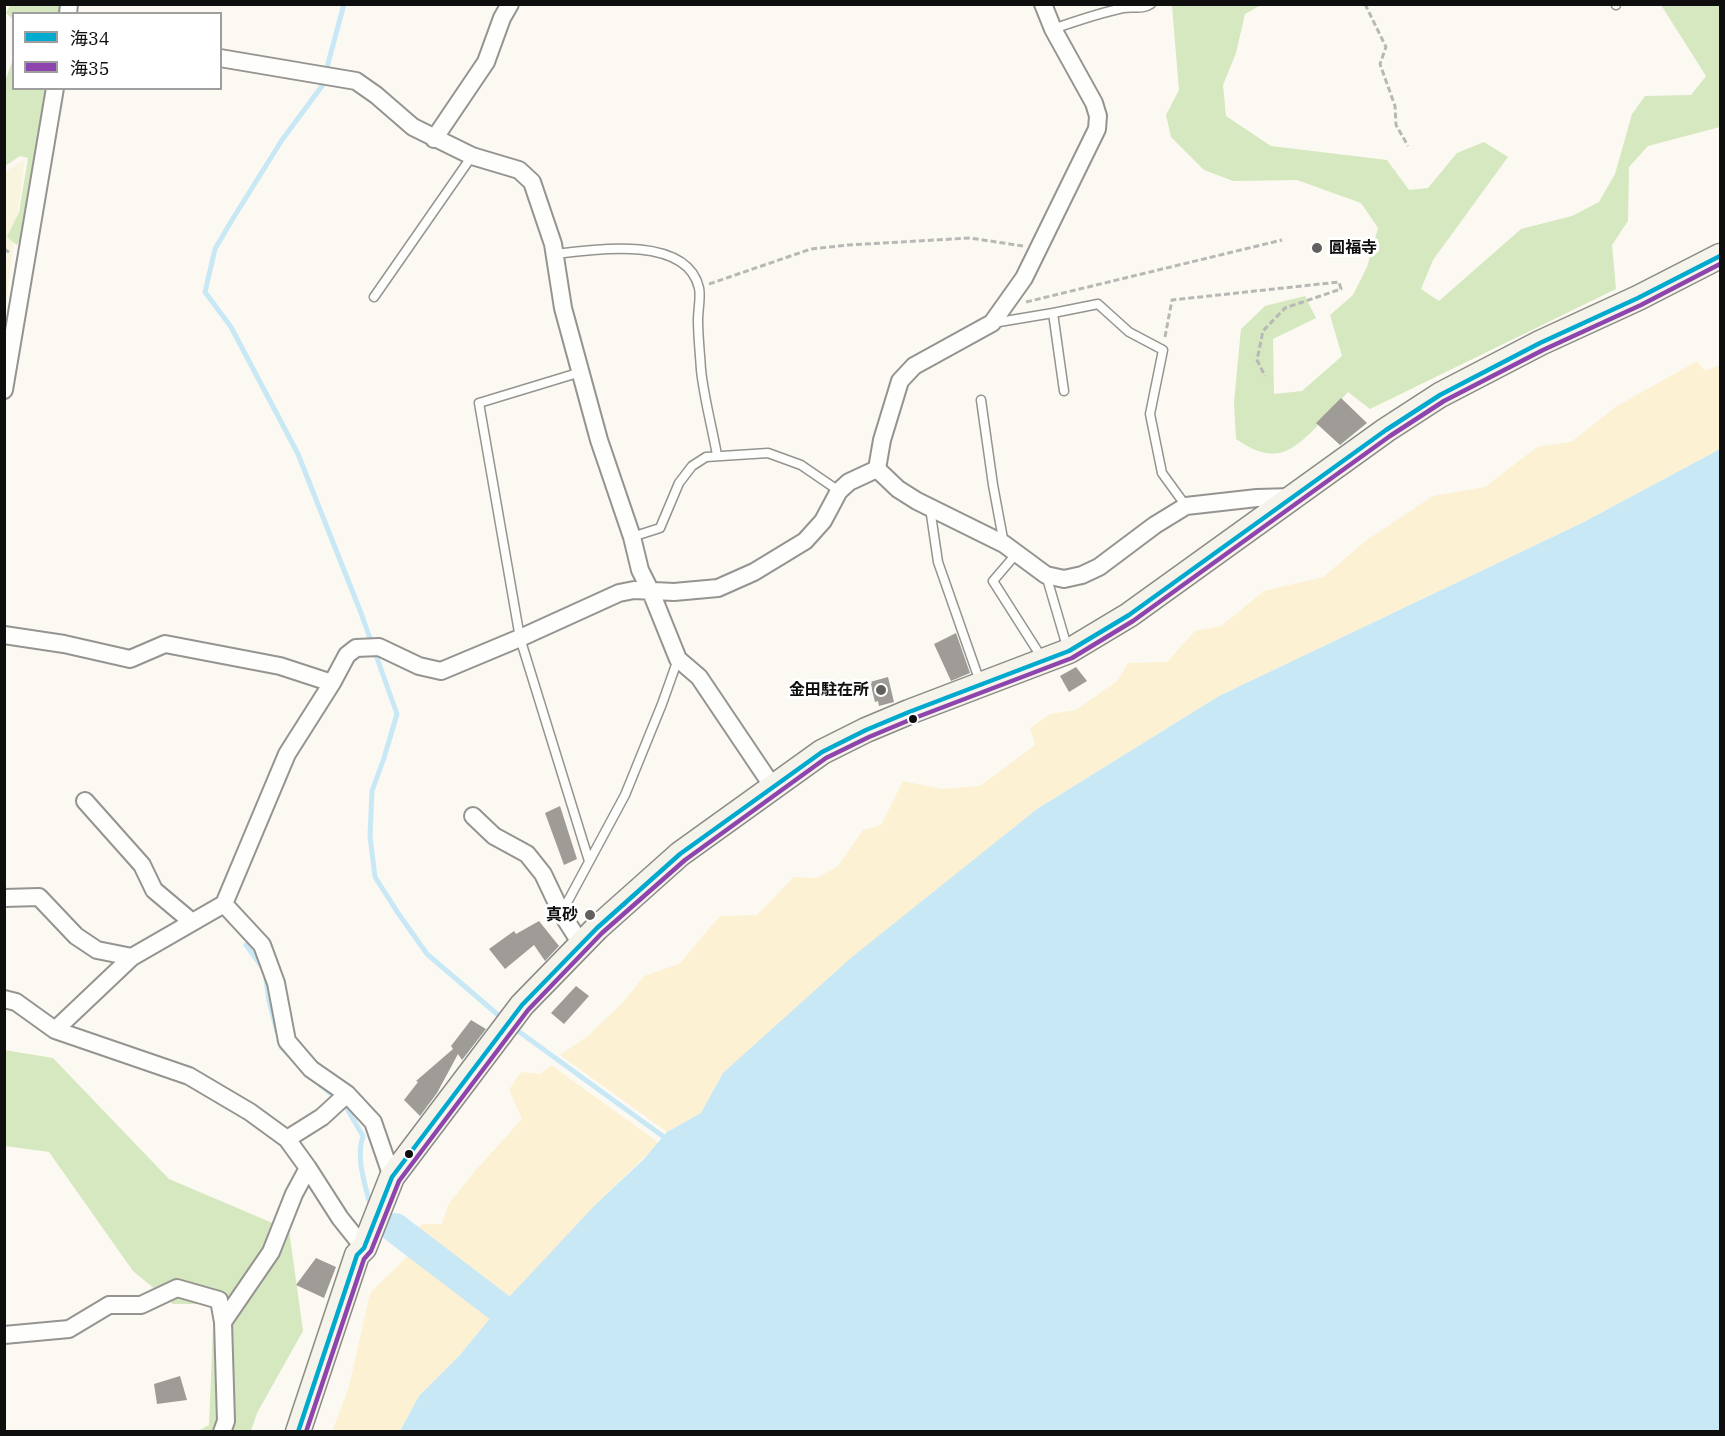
<!DOCTYPE html>
<html>
<head>
<meta charset="utf-8">
<style>
	body { margin:0 }
	#map { position:relative; width:1725px; height:1436px; overflow:hidden; background:#fbf9f2; font-family:"IBM Plex Serif","Noto Sans JP",serif }
	canvas { display:block }
	.frame { position:absolute; inset:0; border:6px solid #0e0e0e; pointer-events:none }
	.legend { position:absolute; left:12px; top:12px; width:210px; height:78px; box-sizing:border-box; background:#fff; border:2px solid #9f9f9f; margin:0; padding:8px 10px; list-style:none; font-size:18px; color:#0e0e0e }
	.legend li { display:flex; align-items:center; gap:12px; height:30px }
	.legend b { width:30px; border:2px solid #9f9f9f }
</style>
</head>
<body>
<div id="map">
<canvas width="1725" height="1436"></canvas>
<div class="frame"></div>
<ul class="legend">
<li><b style="height:8px;background:#00a9ce"></b>海34</li>
<li><b style="height:8px;background:#8e44ad"></b>海35</li>
</ul>
</div>
<script>
const ctx = document.querySelector('canvas').getContext('2d');
ctx.lineJoin = 'round';
function fillPath(path, color) { ctx.fillStyle = color; ctx.fill(path, 'evenodd'); }
function strokePath(path, color, width, dash) { ctx.strokeStyle = color; ctx.lineWidth = width; ctx.lineCap = dash ? 'butt' : 'round'; ctx.setLineDash(dash || []); ctx.stroke(path); }
function label(font, color, halo, rows, align = 'center') {
  ctx.font = font + ' "IBM Plex Serif","Noto Sans JP",serif'; ctx.lineWidth = 6; ctx.setLineDash([]); ctx.textBaseline = 'middle'; ctx.strokeStyle = halo; ctx.fillStyle = color; for (const [text, x, y, turn = 0] of rows) {
    ctx.save(); ctx.translate(x, y); ctx.rotate((+turn || 0) * Math.PI / 180); ctx.textAlign = isNaN(turn) ? turn : align; if (halo) ctx.strokeText(text, 0, 0); ctx.fillText(text, 0, 0); ctx.restore();
  }
}
fillPath(new Path2D(`
	M25,159L5,308V172Z`), '#f8f4de');
fillPath(new Path2D(`
	M10,5H62L60,13L14,14L13,19L6,13Z
	M1172,5H1261L1245,14L1236,53L1223,85L1226,116L1271,146L1387,160L1409,190L1428,188L1457,153L1484,142L1508,157L1433,260L1421,289L1439,301L1521,229L1572,216L1599,202L1615,174L1632,114L1645,96L1691,95L1706,76L1661,5H1720V127L1648,146L1629,167L1628,221L1612,245L1616,289L1370,409L1348,392C1332,409 1301,450 1279,453C1263,456 1248,447 1236,439L1234,402L1241,329L1265,306L1305,296L1316,318L1273,339L1274,394L1302,391L1342,356L1330,315L1353,295L1367,267L1378,228L1361,203L1297,180L1233,181L1204,170L1171,137L1166,115L1179,90Z
	M13,59L14,88L47,89L27,227L17,245L7,237L19,212L28,158L20,156L5,166L4,84Z
	M4,1050L53,1058L169,1179L289,1230L303,1331L257,1413L251,1431H198L209,1425L214,1304H173L133,1271L49,1152L5,1146Z`), '#d6e8bf');
fillPath(new Path2D(`
	M1697,361L1705,371L1720,365V449L1584,522L1219,696L1037,809L723,1073L701,1113L667,1132L560,1055L588,1036L625,1000L644,976L679,964L720,916L757,915L794,877L817,878L838,866L863,830L881,825L903,781L942,789L980,786L1035,745L1030,728L1050,714L1076,710L1117,681L1128,663L1167,662L1195,631L1221,626L1264,591L1323,577L1367,540L1433,496L1485,487L1537,447L1571,442L1617,406Z
	M551,1065L659,1143L595,1205L503,1305L410,1234L422,1224H442L448,1205L474,1172L522,1119L509,1090L521,1072L540,1074Z
	M415,1249L496,1311L459,1356L419,1396L400,1431L332,1432L349,1387L370,1293Z`), '#fcf1d3');
fillPath(new Path2D(`
	M1720,449V1431H400L419,1396L459,1356L496,1311L595,1205L643,1160L667,1132L701,1113L723,1073L852,957L1037,809L1219,696L1584,522Z`), '#c8e8f6');
strokePath(new Path2D(`
	M344,4L322,86L282,140L232,220L215,249L205,292L231,327L298,454L361,613L397,714L384,758L372,791L370,836L375,877L398,913L427,954L504,1020
	M246,945L265,971L269,1001L277,1032
	M514,1028L664,1137
	M279,1041L281,1047L293,1059
	M319,1084L333,1095
	M346,1107L363,1136C356,1157 364,1180 369,1201`), '#c8e8f6', 5);
strokePath(new Path2D(`
	M395,1228L500,1308`), '#c8e8f6', 30);
fillPath(new Path2D(`
	M1341,398L1367,423L1340,445L1316,423Z
	M956,633L970,673L951,681L934,644Z
	M1076,667L1087,681L1069,692L1060,676Z
	M888,677L894,702L879,706L878,701L875,702L870,682Z
	M560,806L577,859L564,865L545,813Z
	M539,921L559,946L545,961L534,945L505,969L489,949L514,931L516,934Z
	M576,986L589,996L564,1024L551,1013Z
	M471,1020L486,1029L462,1060L458,1054L437,1093L420,1116L404,1100L418,1082L416,1081L453,1049L451,1046Z
	M316,1258L336,1267L324,1298L296,1285Z
	M180,1376L187,1400L157,1404L154,1384Z`), '#9f9c98');
const service = new Path2D(`
	M1616,4V5
	M1053,29C1076,21 1099,13 1123,8C1134,6 1142,10 1151,4
	M556,254C594,249 687,235 699,288C701,297 698,310 698,320C698,336 700,353 701,370C704,398 712,427 717,455
	M374,297L472,156
	M993,323L1053,313
	M581,372L479,403L520,638L589,861
	M1064,391L1053,313L1098,304L1129,332L1163,350L1150,414L1162,473L1186,506
	M981,400L993,485L1004,544
	M930,508L938,562L980,682
	M632,537L660,528L679,483L692,466L706,457L768,453L801,465L839,491
	M1017,553L993,581L1042,658
	M1046,575L1068,650
	M562,912L625,795L662,704L678,659`);
const minor = new Path2D(`
	M68,14L69,4
	M220,58L356,81L376,95L413,127L472,156L519,170L532,182L553,244L563,308L599,440L632,537L640,570L651,592L678,659L699,677L773,787
	M434,139L486,62L502,18L510,4
	M4,390L55,88
	M877,469L882,440L900,381L914,366L992,323L1024,278L1097,129L1098,116L1094,103L1053,29L1043,4
	M877,469L898,489L917,501L1004,544L1046,575L1064,579L1082,575L1099,567L1155,525L1186,506L1257,498L1292,497
	M4,635L64,644L130,659L165,644L280,666L332,683
	M85,801L142,865L154,890L192,922
	M473,816L494,836L527,854L543,874L562,914L581,944
	M4,898L39,897L76,936L97,950L132,957
	M224,904L262,945L276,983L287,1041L311,1069L347,1094L373,1122L392,1177
	M4,999L16,1002L55,1030L189,1076L250,1112L287,1139L308,1168L340,1218L364,1248
	M55,1030L132,957L224,904L287,754L332,683L347,655L356,648L379,647L419,666L441,671L520,638L619,593L634,590L674,592L718,588L754,572L805,541L823,521L839,491L849,482L877,469
	M287,1139L322,1117L347,1094
	M223,1322L271,1252L294,1194L308,1168
	M4,1335L69,1329L109,1305H141L177,1288L219,1300L223,1322L226,1421L222,1432`);
const secondary = new Path2D(`
	M298,1432L357,1255L364,1248L392,1177L522,1005L597,928L680,854L822,752L866,730L909,712L1069,651L1129,615L1386,430L1440,395L1540,343L1638,298L1720,256`);
strokePath(service, '#959491', 11);
strokePath(minor, '#959491', 20);
strokePath(secondary, '#8b8a87', 27);
strokePath(new Path2D(`
	M1365,4L1386,47L1380,64L1395,106L1396,125L1408,146
	M4,5L5,4
	M4,249L10,253
	M709,284L811,249L848,245L970,238L1023,246
	M1026,302L1282,240
	M1165,337L1172,300L1339,282L1341,289L1285,308L1263,331L1257,360L1265,376`), '#b8b8b6', 3, [6, 3]);
strokePath(service, '#fefefd', 8);
strokePath(minor, '#fefefd', 16);
strokePath(secondary, '#f5f3ea', 24);
strokePath(new Path2D(`
	M298,1432L357,1255L364,1248L392,1177L522,1005L597,928L680,854L822,752L866,730L909,712L1069,651L1129,615L1386,430L1440,395L1540,343L1638,298L1720,256`), '#00a9ce', 4.5);
strokePath(new Path2D(`
	M306,1432L364,1259L371,1251L399,1181L528,1010L602,933L685,860L826,758L869,737L912,719L1072,658L1133,621L1390,436L1444,401L1543,350L1641,305L1720,264`), '#8e44ad', 4.5);
for (const [x, y, r, color] of [
	[1317,248,6,"#61605e"],
	[881,690,6,"#61605e"],
	[913,719,5,"#0e0e0e"],
	[590,915,6,"#61605e"],
	[409,1154,5,"#0e0e0e"]
]) { const dot = new Path2D(); dot.arc(x, y, r, 0, 2 * Math.PI); ctx.fillStyle = color; ctx.fill(dot); strokePath(dot, '#fff', 2); }
label('bold 16px', '#0e0e0e', '#fff', [
	["圓福寺",1329,248,"left"],
	["金田駐在所",869,690],
	["真砂",578,915]
], 'right');
</script>
</body>
</html>
